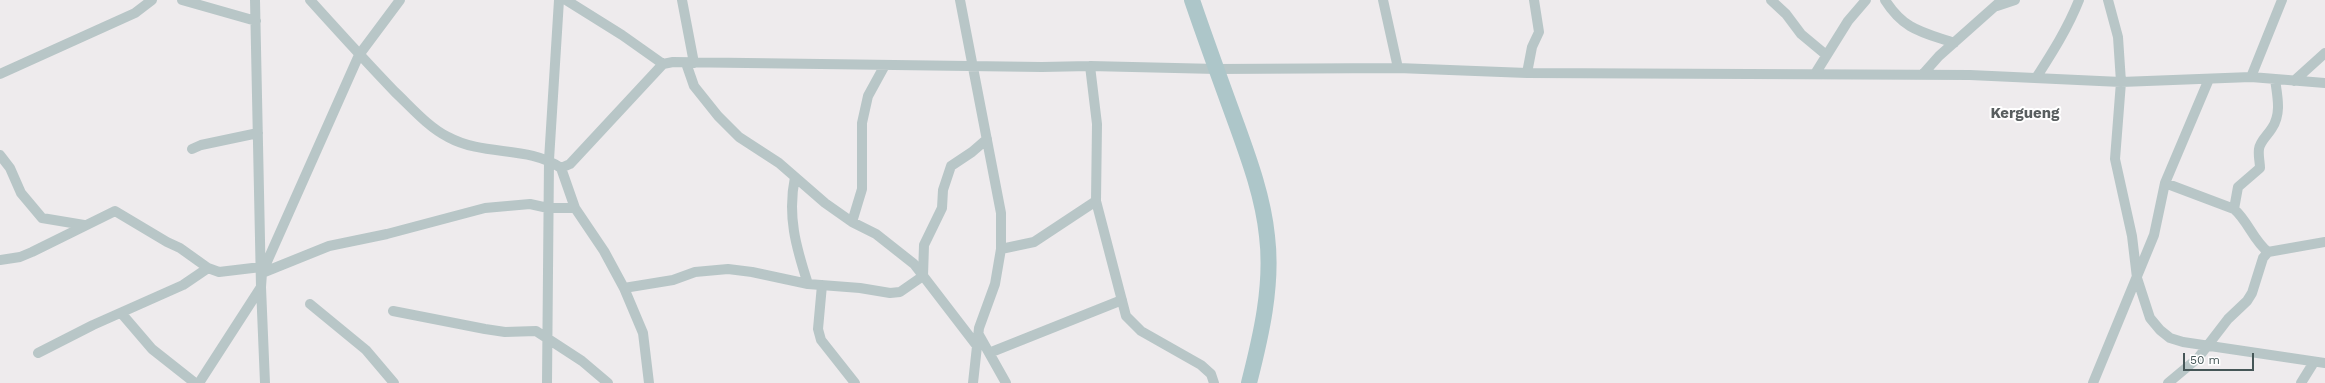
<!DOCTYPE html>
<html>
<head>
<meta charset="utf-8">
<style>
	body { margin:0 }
	#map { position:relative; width:2325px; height:383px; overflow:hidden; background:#eeebed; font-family:"Work Sans",sans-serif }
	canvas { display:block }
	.scale { position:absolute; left:2183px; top:353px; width:71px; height:18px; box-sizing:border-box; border:2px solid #455657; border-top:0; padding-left:5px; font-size:12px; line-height:14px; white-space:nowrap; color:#455657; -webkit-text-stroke:3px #fff; paint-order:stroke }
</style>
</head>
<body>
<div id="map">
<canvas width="2325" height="383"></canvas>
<div class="scale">50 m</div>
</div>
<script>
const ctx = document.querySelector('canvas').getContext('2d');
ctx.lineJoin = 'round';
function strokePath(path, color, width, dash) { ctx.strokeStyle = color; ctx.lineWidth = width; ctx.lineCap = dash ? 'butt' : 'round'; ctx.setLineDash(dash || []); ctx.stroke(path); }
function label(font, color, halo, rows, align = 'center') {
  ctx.font = font + ' "Work Sans",sans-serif'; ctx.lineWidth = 4; ctx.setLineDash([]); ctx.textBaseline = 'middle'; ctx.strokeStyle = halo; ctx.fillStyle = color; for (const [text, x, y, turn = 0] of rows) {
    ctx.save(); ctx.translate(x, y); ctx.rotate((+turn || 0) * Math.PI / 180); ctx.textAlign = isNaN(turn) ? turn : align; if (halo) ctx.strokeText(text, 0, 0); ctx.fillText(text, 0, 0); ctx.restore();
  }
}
strokePath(new Path2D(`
	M182,0L256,21
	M255,0L261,287L265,383
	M310,0C338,31 366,62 395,92C411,107 428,127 448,137C485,157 527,145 561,168L570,164L663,64L673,62L1042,67L1090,66L1217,69L1398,68L1527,73L1970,75L2121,82L2115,159L2132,236L2137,278L2150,318L2160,330L2170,338L2183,342L2325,363
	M566,0L622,35L663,64
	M682,0L694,63
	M960,0L1001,213V249L995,284L979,328L973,383
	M1383,0L1398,68
	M1771,0L1786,14L1801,34L1825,54
	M1885,0C1904,30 1922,32 1954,43
	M2108,0L2118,37L2121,82L2251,77L2325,83
	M1997,6L2015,0
	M686,63L694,86L718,116L739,137L779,163L825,203L852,222L876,234L914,264L977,346
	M1090,66L1097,124L1096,201L1126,316L1141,331L1201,365L1211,374L1214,383
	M1527,73L1532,47L1539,32L1534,0
	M0,74L135,13L152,0
	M1815,74L1848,21L1866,0
	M1923,74L1939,56L2002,0
	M2251,77L2282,0
	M2036,78C2052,53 2068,28 2079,0
	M2294,81L2325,53
	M192,149L201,145L258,133
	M0,155L10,168L21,193L42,218L84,225
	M561,168L575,208L604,251L624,288L643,333L649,383
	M795,177C787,216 796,247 808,284
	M2165,183L2234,209C2248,221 2253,240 2268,252
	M2234,209L2238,187L2260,168C2260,162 2258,156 2259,149C2260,141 2268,135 2272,128C2282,113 2277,95 2275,79
	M852,222L862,189V123L868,96L885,65
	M1001,249L1034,242L1096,201
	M0,260L20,257L32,252L115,211L167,242L180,248L208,268L219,272L261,267
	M262,273L329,246L387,234L485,208L530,204L548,208H575
	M822,285L818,329L821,340L855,383
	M624,288L673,280L695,272L728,269L752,272L808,284L860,288L890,293L900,292L923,276L924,245L942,208L943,190L951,166L972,152L987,139
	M310,304L366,350L394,383
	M393,311L485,329L505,332L536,331L582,361L608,383
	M122,314L152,349L195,383
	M979,335L1006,383
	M38,353L93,325L183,285L208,268
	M989,353L1122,300
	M199,383L261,287L262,273L359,55L400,0
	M547,383L549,160L559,0
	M2093,383L2154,235L2165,183L2209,79
	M2168,383L2198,358L2228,319L2247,301L2252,293L2263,258L2268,252L2325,242
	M2301,383L2314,362`), '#b8c6c7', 10);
strokePath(new Path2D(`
	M1192,0C1206,41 1221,82 1236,123C1249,159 1263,197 1267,236C1273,285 1261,336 1249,383`), '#adc6c9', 16);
label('bold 15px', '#595f60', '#fff', [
	["Kergueng",2025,114]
]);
</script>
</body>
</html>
